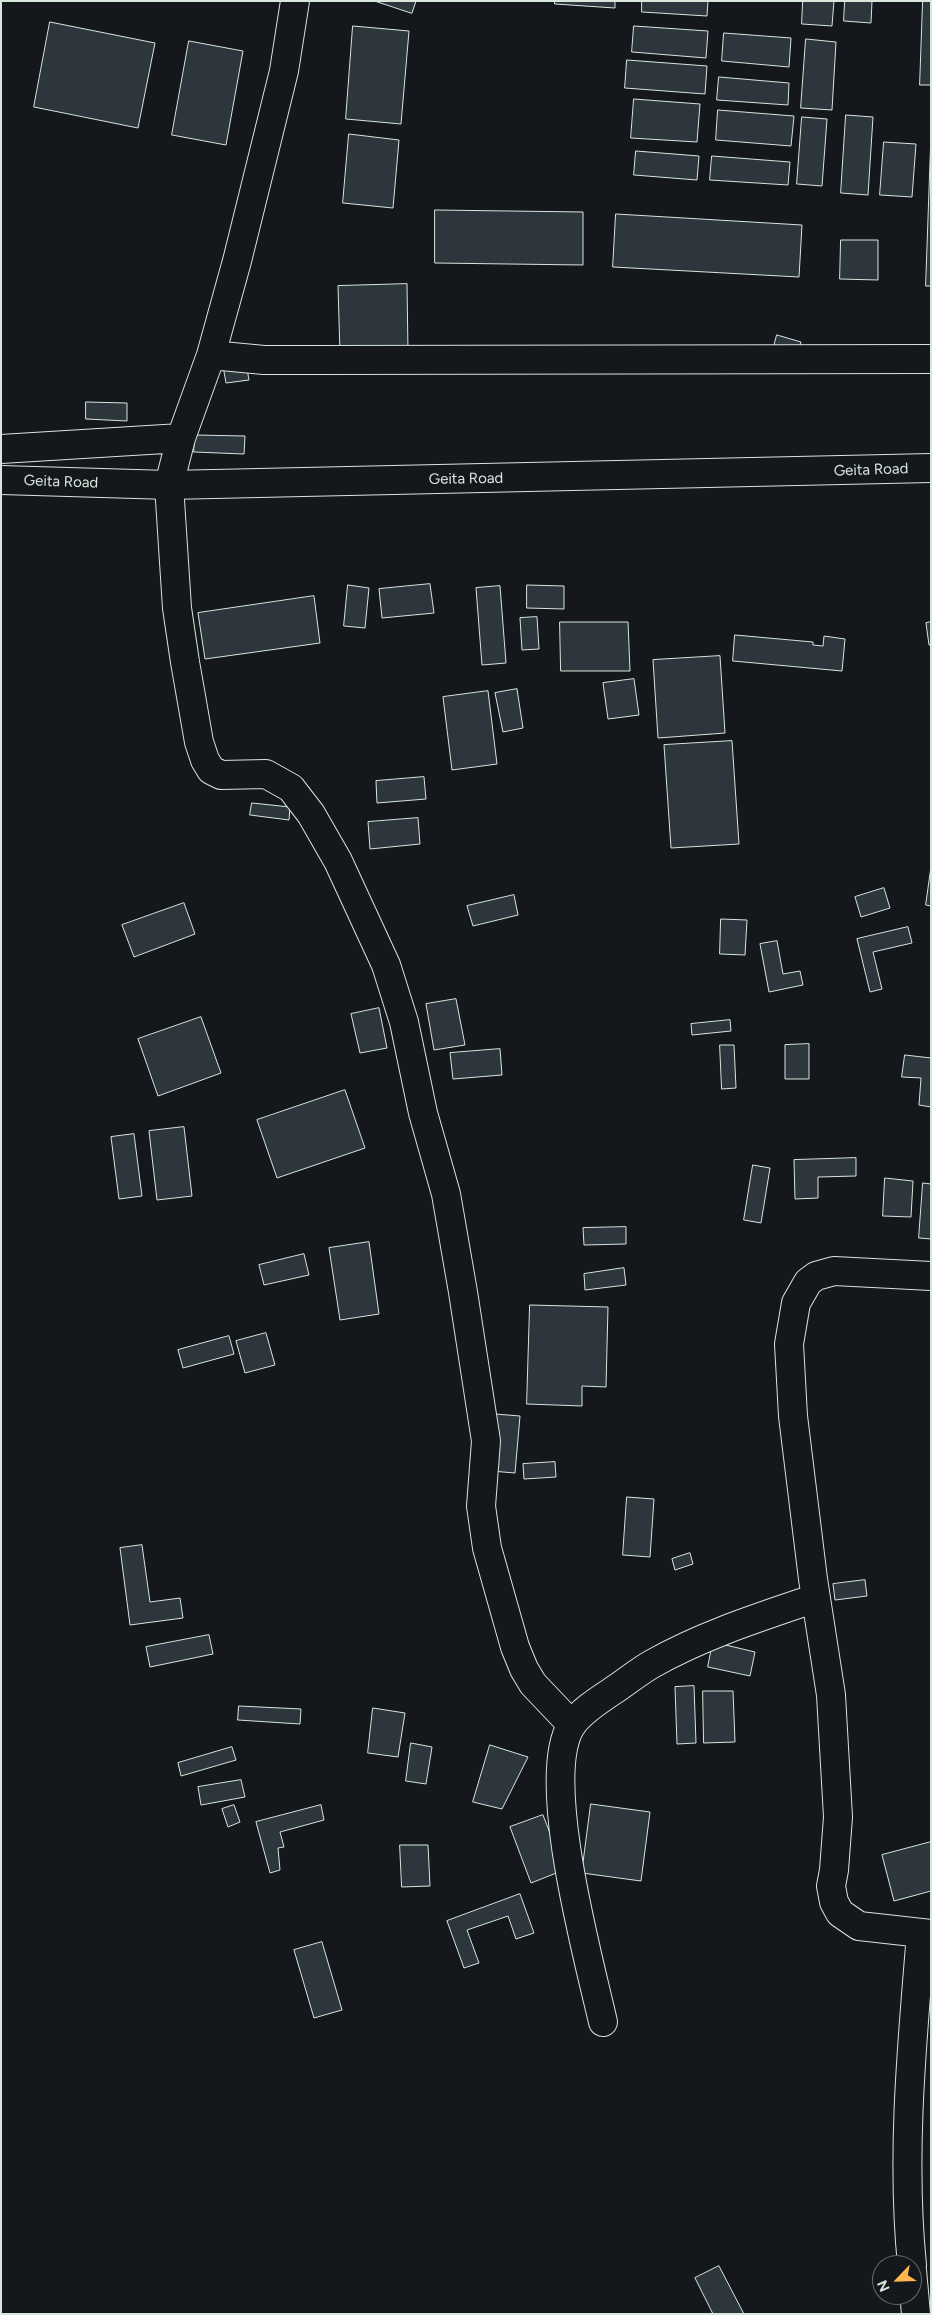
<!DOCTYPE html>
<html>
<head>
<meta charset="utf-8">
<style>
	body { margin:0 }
	#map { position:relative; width:932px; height:2315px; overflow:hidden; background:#14181c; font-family:Figtree,sans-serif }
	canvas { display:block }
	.frame { position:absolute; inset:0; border:2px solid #d8e6dc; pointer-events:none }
	.north { position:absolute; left:872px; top:2255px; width:50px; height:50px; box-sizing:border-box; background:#14181c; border:1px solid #626a69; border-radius:50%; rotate:246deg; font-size:14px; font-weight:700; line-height:20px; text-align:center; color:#d8e6dc }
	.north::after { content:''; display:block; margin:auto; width:18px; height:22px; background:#ffb74d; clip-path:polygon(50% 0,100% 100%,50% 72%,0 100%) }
</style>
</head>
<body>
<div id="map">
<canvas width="932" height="2315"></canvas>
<div class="frame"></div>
<div class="north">N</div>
</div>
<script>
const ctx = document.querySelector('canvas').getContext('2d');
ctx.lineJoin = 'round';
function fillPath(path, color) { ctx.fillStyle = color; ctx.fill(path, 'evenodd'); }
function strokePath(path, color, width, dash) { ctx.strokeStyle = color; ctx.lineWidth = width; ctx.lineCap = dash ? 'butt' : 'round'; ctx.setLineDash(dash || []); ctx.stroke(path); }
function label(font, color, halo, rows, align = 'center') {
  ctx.font = font + ' Figtree,sans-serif'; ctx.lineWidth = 4; ctx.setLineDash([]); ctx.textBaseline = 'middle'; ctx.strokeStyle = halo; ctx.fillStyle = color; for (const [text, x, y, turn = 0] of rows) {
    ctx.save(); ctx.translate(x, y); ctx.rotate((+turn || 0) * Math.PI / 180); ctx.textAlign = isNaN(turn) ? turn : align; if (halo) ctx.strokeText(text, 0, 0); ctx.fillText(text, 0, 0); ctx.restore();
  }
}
const building = new Path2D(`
	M375,1H416L412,13Z
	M555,1H615V8L555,4Z
	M642,1H708L707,16L642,12Z
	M803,1H834L832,26L802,24Z
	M845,1H872L871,23L844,21Z
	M923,1H931V85H920Z
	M50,22L155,43L138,128L34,107Z
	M353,26L409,31L401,124L346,119Z
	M634,26L708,31L706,58L632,52Z
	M724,33L791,38L789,67L722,61Z
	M806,39L836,42L832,110L801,108Z
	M189,41L243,51L226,145L172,135Z
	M627,60L707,66L705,94L625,88Z
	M719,77L789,83L788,105L717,100Z
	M634,99L700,104L697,142L631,138Z
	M718,110L794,116L791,146L716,140Z
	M846,115L873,117L868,195L841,193Z
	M802,117L827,119L822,186L797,184Z
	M349,134L399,140L393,208L343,203Z
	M931,134V286H926Z
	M884,142L916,144L912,197L880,195Z
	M636,151L699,156L697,180L634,175Z
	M712,156L790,162L788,185L710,180Z
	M435,210L583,212V265L435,263Z
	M616,214L802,225L799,277L613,267Z
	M841,240H878V280L840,279Z
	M407,284L408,352L340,354L338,286Z
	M777,335L801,342L797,357L773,350Z
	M246,363L249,380L226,383L223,366Z
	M86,402L127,403V421L86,419Z
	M195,435L245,436L244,454L194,452Z
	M430,584L434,613L382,618L379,589Z
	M348,585L369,588L365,628L344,626Z
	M527,585L564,586V609L527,608Z
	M500,586L506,663L482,665L476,588Z
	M314,596L320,643L205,659L198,613Z
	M537,617L539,649L522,650L520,618Z
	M560,622H628L630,671H561Z
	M931,622V645H929L926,623Z
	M735,635L813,642V645L823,646L824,636L845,639L842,671L733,661Z
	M720,656L725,733L658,738L653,660Z
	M634,679L639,715L608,719L603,683Z
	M517,689L523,728L503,732L495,693Z
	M488,691L497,764L452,770L443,697Z
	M732,741L739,844L671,848L664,745Z
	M424,777L426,799L377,803L376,781Z
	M252,803L290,807L289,820L250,815Z
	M418,818L420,844L370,849L368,822Z
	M931,867V906L926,905Z
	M884,888L890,908L861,917L855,897Z
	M514,895L518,915L473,926L467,906Z
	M184,903L195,934L134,957L122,925Z
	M721,919L747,920L745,955L720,954Z
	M908,927L912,943L873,952L882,989L870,992L857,939Z
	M777,941L783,974L800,971L803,985L769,992L760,944Z
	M456,999L465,1045L434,1050L426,1004Z
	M379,1008L387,1048L360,1053L351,1014Z
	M201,1017L221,1073L158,1096L138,1039Z
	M730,1020L731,1031L692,1035L691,1024Z
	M809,1044V1079H785V1045Z
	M720,1045H734L736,1088L722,1089Z
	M500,1049L502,1075L453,1079L450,1053Z
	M905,1055L931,1058V1107L919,1105L921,1078L902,1077Z
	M345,1090L365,1148L277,1178L257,1120Z
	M184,1127L192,1196L157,1200L149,1131Z
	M134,1134L142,1196L119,1199L111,1137Z
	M856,1158V1176L818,1177V1198L795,1199L794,1160Z
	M753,1165L770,1168L761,1223L744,1220Z
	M885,1178L913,1181L911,1217L883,1216Z
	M923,1183L931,1184V1239L919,1238Z
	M626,1227V1244L584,1245L583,1228Z
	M369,1242L379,1314L340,1320L329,1248Z
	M304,1254L309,1275L264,1285L259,1265Z
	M624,1268L626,1285L585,1290L584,1274Z
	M530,1305L608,1307L606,1387L582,1386V1406L527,1404Z
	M266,1333L275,1365L245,1373L236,1341Z
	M229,1336L234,1354L183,1368L178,1350Z
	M495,1414L520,1416L515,1473L491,1471Z
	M555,1462L556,1477L524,1479L523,1464Z
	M627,1497L654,1499L650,1557L623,1555Z
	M142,1545L150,1602L180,1598L183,1618L130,1625L120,1548Z
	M690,1553L693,1564L675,1570L672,1559Z
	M865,1580L867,1596L835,1600L833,1584Z
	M209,1635L213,1654L150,1667L146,1647Z
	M713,1642L755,1652L750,1676L708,1667Z
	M694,1686L696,1743L677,1744L675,1687Z
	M703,1691H733L735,1742L704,1743Z
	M239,1706L301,1709L300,1724L238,1720Z
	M373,1708L405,1713L398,1757L368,1753Z
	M411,1743L432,1747L426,1784L406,1781Z
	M490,1745L528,1757L502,1809L473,1802Z
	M232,1747L236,1760L181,1776L178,1763Z
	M241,1780L245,1797L201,1805L198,1787Z
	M591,1804L650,1812L641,1881L582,1873Z
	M234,1805L240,1822L228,1827L222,1809Z
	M321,1805L324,1820L280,1832L284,1847L278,1848L280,1870L270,1873L256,1822Z
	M543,1815L564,1870L531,1883L510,1827Z
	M931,1842V1891L894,1901L882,1855Z
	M400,1845H428L430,1886L402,1887Z
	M520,1894L534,1933L516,1939L508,1916L467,1930L479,1963L464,1968L447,1921Z
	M322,1942L342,2010L314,2018L294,1950Z
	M719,2266L744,2314H713L695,2278Z`);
fillPath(building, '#2c363c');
strokePath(building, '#d8e6dc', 1);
const minor = new Path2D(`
	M295,1L284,71L237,261L211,355L181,438L169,485L177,608L185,662L199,742L205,760L211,770L221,775L266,774L291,788L311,814L338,861L386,965L404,1022L423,1113L446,1194L463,1292L486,1441L481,1506L487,1548L515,1647L524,1669L533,1684L572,1725
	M211,355L264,360H323L931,359
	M1,449L181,438
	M931,1276L834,1271L816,1276L808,1282L796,1303L789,1344L793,1416L813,1579L831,1695L838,1817L834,1870L831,1886L834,1902L840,1913L859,1926L931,1934
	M603,2022C589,1960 539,1779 571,1726C580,1712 598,1701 611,1692C625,1683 638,1672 652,1664C703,1635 760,1617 816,1598
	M912,2265C901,2156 912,2043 921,1934
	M912,2270L916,2314`);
const trunk = new Path2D(`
	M1,480L169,485L931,468`);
strokePath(minor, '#d8e6dc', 30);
strokePath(trunk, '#d8e6dc', 30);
strokePath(minor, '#14181c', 28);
strokePath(trunk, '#14181c', 28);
label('15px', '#d8e6dc', '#14181c', [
	["Geita Road",871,470,-2],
	["Geita Road",466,479,-1],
	["Geita Road",61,482,2]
]);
</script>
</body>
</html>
